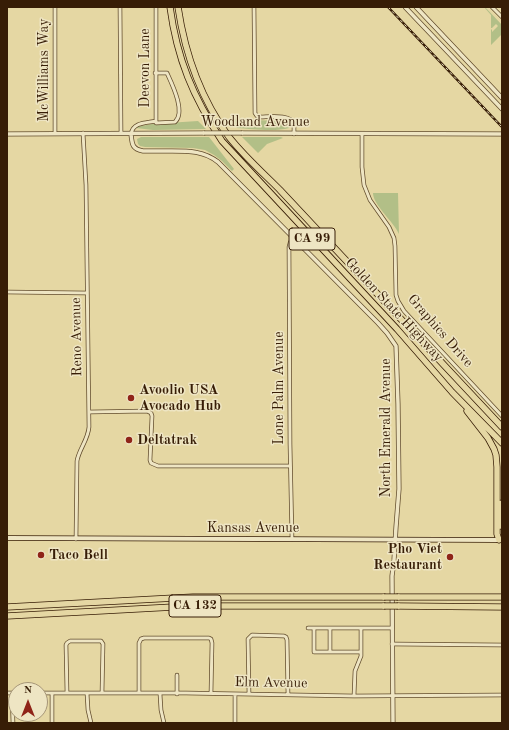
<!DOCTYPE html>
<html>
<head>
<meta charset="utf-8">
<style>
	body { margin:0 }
	#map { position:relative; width:509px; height:730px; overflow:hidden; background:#e5d7a3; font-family:"Old Standard TT",serif }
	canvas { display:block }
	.frame { position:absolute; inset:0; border:8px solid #371d06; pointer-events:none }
	.north { position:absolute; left:8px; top:682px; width:40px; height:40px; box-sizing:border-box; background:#eee5c3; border:1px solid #a59577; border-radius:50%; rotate:0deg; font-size:11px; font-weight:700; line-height:16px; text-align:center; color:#371d06 }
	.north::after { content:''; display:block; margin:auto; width:14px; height:18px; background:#8f2418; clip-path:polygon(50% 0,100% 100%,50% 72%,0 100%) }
</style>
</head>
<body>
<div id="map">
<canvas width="509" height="730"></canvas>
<div class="frame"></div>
<div class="north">N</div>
</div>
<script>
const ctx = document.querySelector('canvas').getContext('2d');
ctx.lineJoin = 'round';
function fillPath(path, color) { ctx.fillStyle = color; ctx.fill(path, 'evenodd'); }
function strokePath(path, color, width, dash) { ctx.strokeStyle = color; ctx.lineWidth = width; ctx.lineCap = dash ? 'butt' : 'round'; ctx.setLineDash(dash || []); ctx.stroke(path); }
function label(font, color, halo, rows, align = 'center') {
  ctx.font = font + ' "Old Standard TT",serif'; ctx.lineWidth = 3; ctx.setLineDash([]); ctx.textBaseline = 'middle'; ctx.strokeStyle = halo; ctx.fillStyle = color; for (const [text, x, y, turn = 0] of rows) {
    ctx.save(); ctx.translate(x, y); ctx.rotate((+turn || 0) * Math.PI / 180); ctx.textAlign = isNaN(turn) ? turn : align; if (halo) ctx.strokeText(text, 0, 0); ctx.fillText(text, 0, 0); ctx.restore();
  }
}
fillPath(new Path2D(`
	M484,7H485L502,25V27L501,29H502V34L491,45V29L492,30V32L498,26L496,24L492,28H491V15Z
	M231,119L279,121L287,123L290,126L289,128C275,132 252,129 237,128Z
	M198,121L206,129L153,130L136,128V127L152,124Z
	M141,137H209L234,169L232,171L222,161L214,155L205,150L193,148L145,147L140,146L138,144L137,139Z
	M242,137H281L283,138L267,144L258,153Z
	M373,193H398L399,234C394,222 373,205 373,193Z`), '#b2bf87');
const minor = new Path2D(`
	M55,7V133
	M120,7L121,133
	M254,7L255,113L257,116L261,117C269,117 291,114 294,124C294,127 294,131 294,134
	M492,7L502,17
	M155,73H167C172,84 186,112 175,122L156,123V8
	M131,134C133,122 146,123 156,121
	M362,134V167L364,185L370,200L389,227L394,238L395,246L396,295L398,301L404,311L502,416
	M7,292L87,293
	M89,412L147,411L151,413L152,416L150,460L151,463L158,466H290
	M76,539L77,461C79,449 88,440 89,427L86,185L83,133
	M292,539L290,444L289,247L290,243L293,237
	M308,628H392
	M314,628V652H361
	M330,628V652
	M392,644L502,645
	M7,693H16
	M12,693L13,723
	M40,693H186L354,696L502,695
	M52,693V723
	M67,693L66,645L67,643L70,641H101L103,644L102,693
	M87,693L88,710L91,723
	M139,693V643L141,639L144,638H209L211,639L212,643L211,693
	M160,694L161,710L164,723
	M177,694V675
	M235,694V723
	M249,694L248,639L252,635L284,636L286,637L287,640L288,695
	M354,696L355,671L361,656V628`);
const tertiary = new Path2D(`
	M405,7L502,109
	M416,7L502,98
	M242,133L502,134
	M7,134L204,133
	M131,134C132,144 132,149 143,151C153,151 162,151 172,151C189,151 204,151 218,162L378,323L387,333L396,346L398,404L399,489L396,527L394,560L392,576L393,723`);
const secondary = new Path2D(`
	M7,538L499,540`);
const motorway = new Path2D(`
	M170,7C177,59 193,97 222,141L397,329L452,392L502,443
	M178,7C185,54 201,99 229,137C244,156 263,173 280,190L502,427
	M467,411L488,438L494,449L496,455L497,467V534L499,540
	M501,526L502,503
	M398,597H502
	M398,606L502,607
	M7,607L193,597H384
	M7,616L192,606H384`);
strokePath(minor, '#624c2d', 4.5);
strokePath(tertiary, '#624c2d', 5);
strokePath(secondary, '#371d06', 5.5);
strokePath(motorway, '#371d06', 7);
strokePath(minor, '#eee5c3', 3);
strokePath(tertiary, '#eee5c3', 3.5);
strokePath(secondary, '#eee5c3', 4);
strokePath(motorway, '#e5d7a3', 5.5);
const rail = new Path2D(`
	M388,7L502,127`);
strokePath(rail, '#371d06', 2.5);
strokePath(rail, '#eee5c3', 1, [3]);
const tertiaryBridge = new Path2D(`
	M204,133H242`);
const motorwayBridge = new Path2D(`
	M384,597H398
	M384,606H398`);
strokePath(tertiaryBridge, '#624c2d', 5, []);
strokePath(motorwayBridge, '#371d06', 7, []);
strokePath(tertiaryBridge, '#eee5c3', 3.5);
strokePath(motorwayBridge, '#e5d7a3', 5.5);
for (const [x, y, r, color] of [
	[131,398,4,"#8f2418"],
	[129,440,4,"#8f2418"],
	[41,555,4,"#8f2418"],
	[450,557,4,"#8f2418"]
]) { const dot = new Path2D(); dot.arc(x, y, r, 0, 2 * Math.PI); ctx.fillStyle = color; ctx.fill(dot); strokePath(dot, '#eee5c3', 1.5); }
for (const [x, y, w] of [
	[312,239,46],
	[195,606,52]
]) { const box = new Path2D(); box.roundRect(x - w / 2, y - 11, w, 22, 3); ctx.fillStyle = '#eee5c3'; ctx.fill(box); strokePath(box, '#371d06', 1); }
label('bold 13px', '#371d06', null, [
	["CA 99",312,239],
	["CA 132",195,606]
]);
label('14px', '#371d06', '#eee5c3', [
	["Deevon Lane",145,68,-90],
	["McWilliams Way",44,70,-90],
	["Woodland Avenue",255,122],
	["Golden State Highway",394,310,47],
	["Graphics Drive",440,331,49],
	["Reno Avenue",77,337,-91],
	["Lone Palm Avenue",279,388,-90],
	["North Emerald Avenue",386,428,-90],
	["Kansas Avenue",253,528],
	["Elm Avenue",271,683,1]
]);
label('bold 14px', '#371d06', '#eee5c3', [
	["Avoolio USA",139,390],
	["Avocado Hub",139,406],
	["Deltatrak",137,440],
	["Pho Viet",442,549,"right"],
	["Restaurant",442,565,"right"],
	["Taco Bell",49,555]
], 'left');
</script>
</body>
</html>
